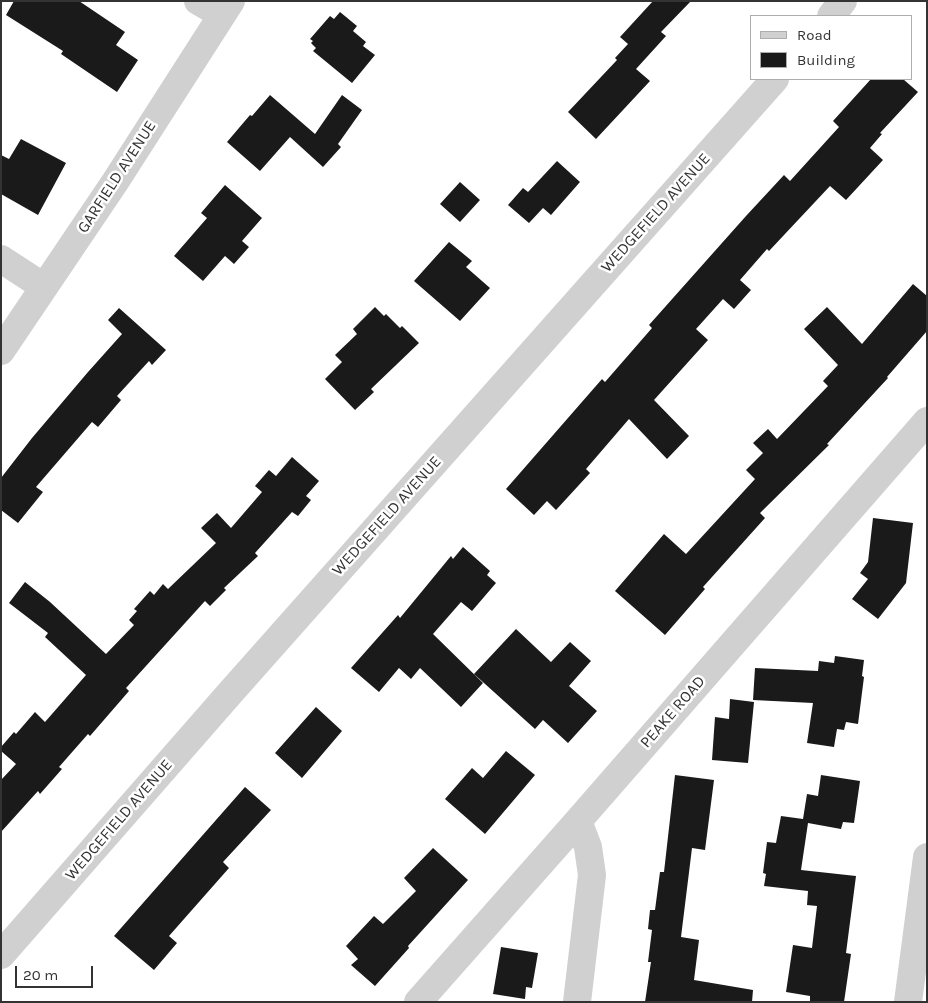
<!DOCTYPE html>
<html>
<head>
<meta charset="utf-8">
<style>
	body { margin:0 }
	#map { position:relative; width:928px; height:1003px; overflow:hidden; background:#fff; font-family:Karla,sans-serif }
	canvas { display:block }
	.frame { position:absolute; inset:0; border:2px solid #333; pointer-events:none }
	.legend { position:absolute; left:750px; top:15px; width:162px; height:65px; box-sizing:border-box; background:#fff; border:1px solid #adadad; margin:0; padding:6px 9px; list-style:none; font-size:15px; color:#333 }
	.legend li { display:flex; align-items:center; gap:10px; height:25px }
	.legend b { width:25px; border:1px solid #adadad }
	.scale { position:absolute; left:15px; top:966px; width:78px; height:22px; box-sizing:border-box; border:2px solid #333; border-top:0; padding-left:6px; font-size:15px; line-height:18px; white-space:nowrap; color:#333; -webkit-text-stroke:4px #fff; paint-order:stroke }
</style>
</head>
<body>
<div id="map">
<canvas width="928" height="1003"></canvas>
<div class="frame"></div>
<ul class="legend">
<li><b style="height:6px;background:#d0d0d0"></b>Road</li>
<li><b style="height:14px;background:#1a1a1a"></b>Building</li>
</ul>
<div class="scale">20 m</div>
</div>
<script>
const ctx = document.querySelector('canvas').getContext('2d');
ctx.lineJoin = 'round';
function fillPath(path, color) { ctx.fillStyle = color; ctx.fill(path, 'evenodd'); }
function strokePath(path, color, width, dash) { ctx.strokeStyle = color; ctx.lineWidth = width; ctx.lineCap = dash ? 'butt' : 'round'; ctx.setLineDash(dash || []); ctx.stroke(path); }
function label(font, color, halo, rows, align = 'center') {
  ctx.font = font + ' Karla,sans-serif'; ctx.lineWidth = 5; ctx.setLineDash([]); ctx.textBaseline = 'middle'; ctx.strokeStyle = halo; ctx.fillStyle = color; for (const [text, x, y, turn = 0] of rows) {
    ctx.save(); ctx.translate(x, y); ctx.rotate((+turn || 0) * Math.PI / 180); ctx.textAlign = isNaN(turn) ? turn : align; if (halo) ctx.strokeText(text, 0, 0); ctx.fillText(text, 0, 0); ctx.restore();
  }
}
fillPath(new Path2D(`
	M14,1H79L125,32L116,45L138,60L117,92L61,54L63,51L6,15Z
	M653,1H691L661,32L666,36L636,69L650,81L596,139L568,112L617,60L615,58L628,44L620,37Z
	M340,12L357,26L353,31L366,42L363,46L375,55L352,83L313,51L316,48L311,43L313,41L310,39L330,16L334,19Z
	M871,79H903L918,92L880,133L882,134L870,148L883,160L846,200L830,186L769,251L767,249L740,280L751,290L734,309L723,299L696,329L708,340L654,400L689,436L667,459L629,419L586,469L590,473L556,510L547,501L534,515L506,489L602,379L605,382L652,328L649,325L746,216L784,175L790,181L839,127L833,121Z
	M270,95L315,134L342,95L362,110L338,144L341,147L323,167L290,137L260,171L227,142L250,115L252,116Z
	M21,139L66,163L38,215L1,194V155L9,159Z
	M557,161L580,182L551,215L543,208L529,223L508,205L523,188L528,192Z
	M460,182L480,200L460,222L440,204Z
	M225,185L262,218L242,241L249,247L234,264L225,256L203,281L174,256L207,218L201,213Z
	M449,242L472,261L466,267L490,288L460,321L414,281Z
	M913,284L927,296V331L887,377L888,378L827,444L829,445L760,513L765,518L703,587L705,589L665,635L615,591L664,534L686,554L755,479L746,470L763,453L753,443L768,429L777,439L828,386L823,381L838,365L804,329L827,307L862,344Z
	M375,307L384,316L386,314L400,328L402,326L419,343L371,389L374,392L355,410L325,379L342,362L335,355L357,334L353,329Z
	M119,308L166,350L152,365L149,361L117,396L121,400L98,427L92,422L36,487L43,492L18,523L1,510V478L32,438L88,372L122,334L124,336L108,320Z
	M292,457L319,481L306,496L311,500L298,516L292,512L255,553L258,556L224,588L226,590L210,606L205,601L126,688L129,691L90,736L88,734L59,767L62,769L40,794L38,791L1,832V780L16,764L1,751V747L14,732L16,734L35,712L45,722L86,675L45,637L48,633L9,603L25,582L50,602L106,654L134,625L129,620L137,611L134,609L150,591L154,595L163,584L168,589L216,543L201,528L217,513L231,528L262,492L255,486L269,470L276,476Z
	M873,518L913,523L906,583L878,619L852,599L868,579L860,573L868,562Z
	M463,547L490,571L487,575L496,583L472,611L461,602L433,634L483,683L461,707L420,668L411,679L399,668L379,692L351,668L398,615L400,618L451,556L453,559Z
	M516,629L551,662L570,642L591,661L569,686L597,711L568,743L543,720L535,729L474,674Z
	M835,656L864,660L862,676L864,677L858,724L846,722L844,730L837,729L834,747L807,743L813,703L753,700L755,668L818,671L819,661L834,663Z
	M730,699L754,702L748,763L712,760L715,717L729,719Z
	M316,707L342,731L302,778L275,753Z
	M506,751L535,775L485,834L445,799L472,768L483,778Z
	M675,775L714,780L705,850L692,848L681,937L699,940L694,980L753,990L752,1002H645L651,962H648L652,930L648,929L650,910H655L660,872H664Z
	M821,775L860,781L854,823L843,822L841,829L808,823L801,870L856,876L846,953L851,954L844,1002H810V996L786,992L793,945L812,948L817,906L807,905L808,891L764,886L766,874L763,873L767,842L776,843L781,816L803,819L807,794L818,796Z
	M245,787L271,810L223,862L229,868L169,936L177,943L154,970L114,936Z
	M433,848L468,880L408,946L409,948L375,986L351,965L358,959L346,946L374,916L383,924L416,891L404,878Z
	M501,947L538,953L532,988L526,987L525,999L493,994Z`), '#1a1a1a');
strokePath(new Path2D(`
	M198,1L222,15
	M831,16L843,1
	M1,259L44,287
	M1,351L115,182L231,1
	M1,955L230,693L775,79
	M418,1002L578,821L927,421
	M577,1002L592,875L588,847L578,821
	M908,1002L927,857`), '#d0d0d0', 28);
label('16px', '#333', '#fff', [
	["GARFIELD AVENUE",117,177,-57],
	["WEDGEFIELD AVENUE",656,213,-48],
	["WEDGEFIELD AVENUE",387,516,-48],
	["PEAKE ROAD",673,712,-49],
	["WEDGEFIELD AVENUE",119,820,-49]
]);
</script>
</body>
</html>
